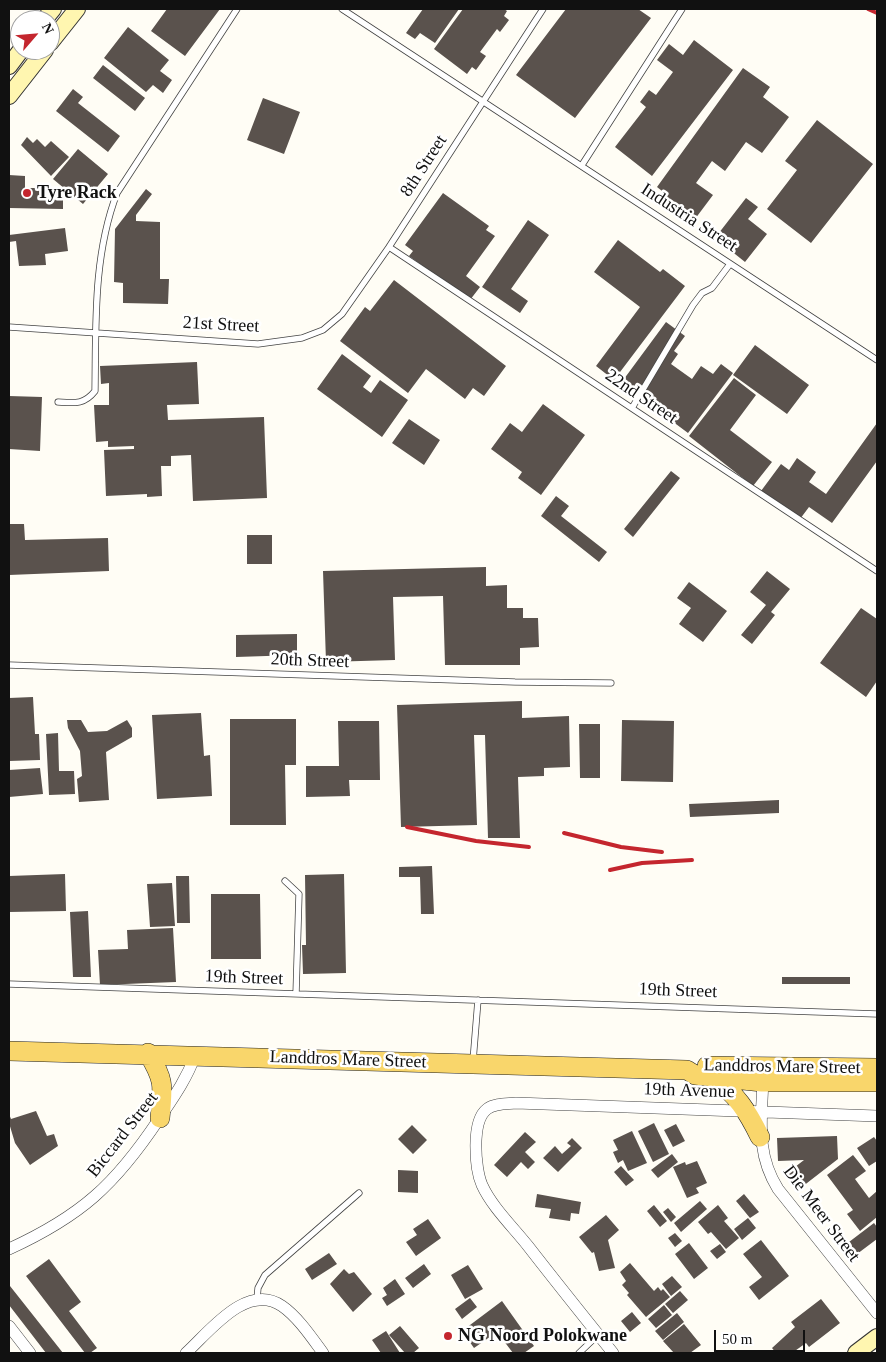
<!DOCTYPE html>
<html>
<head>
<meta charset="utf-8">
<style>
	body { margin:0 }
	#map { position:relative; width:886px; height:1362px; overflow:hidden; background:#fffdf5; font-family:"Times New Roman",serif }
	canvas { display:block }
	.frame { position:absolute; inset:0; border:10px solid #111; pointer-events:none }
	.north { position:absolute; left:10px; top:10px; width:50px; height:50px; box-sizing:border-box; background:#fff; border:1px solid #a0a0a0; border-radius:50%; rotate:63deg; font-size:14px; font-weight:700; line-height:20px; text-align:center; color:#111 }
	.north::after { content:''; display:block; margin:auto; width:18px; height:22px; background:#c4262e; clip-path:polygon(50% 0,100% 100%,50% 72%,0 100%) }
	.scale { position:absolute; left:714px; top:1330px; width:91px; height:22px; box-sizing:border-box; border:2px solid #111; border-top:0; padding-left:6px; font-size:15px; line-height:18px; white-space:nowrap; color:#111; -webkit-text-stroke:4px #fff; paint-order:stroke }
</style>
</head>
<body>
<div id="map">
<canvas width="886" height="1362"></canvas>
<div class="frame"></div>
<div class="north">N</div>
<div class="scale">50 m</div>
</div>
<script>
const ctx = document.querySelector('canvas').getContext('2d');
ctx.lineJoin = 'round';
function fillPath(path, color) { ctx.fillStyle = color; ctx.fill(path, 'evenodd'); }
function strokePath(path, color, width, dash) { ctx.strokeStyle = color; ctx.lineWidth = width; ctx.lineCap = dash ? 'butt' : 'round'; ctx.setLineDash(dash || []); ctx.stroke(path); }
function label(font, color, halo, rows, align = 'center') {
  ctx.font = font + ' "Times New Roman",serif'; ctx.lineWidth = 5; ctx.setLineDash([]); ctx.textBaseline = 'middle'; ctx.strokeStyle = halo; ctx.fillStyle = color; for (const [text, x, y, turn = 0] of rows) {
    ctx.save(); ctx.translate(x, y); ctx.rotate((+turn || 0) * Math.PI / 180); ctx.textAlign = isNaN(turn) ? turn : align; if (halo) ctx.strokeText(text, 0, 0); ctx.fillText(text, 0, 0); ctx.restore();
  }
}
fillPath(new Path2D(`
	M167,9H220L185,56L151,31Z
	M423,9H459L435,43L420,33L415,39L406,33Z
	M463,9H504L507,11L504,16L509,20L500,32L497,29L480,52L486,56L476,70L472,67L467,74L434,49Z
	M566,9H638L651,18L575,118L516,75Z
	M128,27L169,60L160,71L172,80L163,93L153,85L146,92L104,58Z
	M694,40L733,70L652,176L615,147L646,107L640,102L649,90L656,95L673,72L657,60L669,44L683,55Z
	M103,65L145,98L135,111L93,78Z
	M743,68L770,87L763,97L789,117L762,153L746,142L725,171L712,161L696,183L713,195L692,223L663,201L667,195L657,187Z
	M73,89L83,97L78,103L120,136L108,152L56,111Z
	M263,98L300,112L284,154L247,140Z
	M817,120L873,164L811,243L767,209L797,170L785,161Z
	M27,137L33,143L37,139L45,147L51,141L69,157L51,176L21,145Z
	M78,149L108,174L83,204L53,179Z
	M9,175L25,176V188H46V198H63V209L9,208Z
	M146,189L152,194L136,215V221L160,222V279H169L168,304L123,303V283L114,282L115,229Z
	M443,193L489,226L486,230L495,236L466,276L480,287L470,300L409,256L413,251L405,245Z
	M746,198L758,207L748,219L767,234L745,262L715,238Z
	M528,220L549,235L511,289L528,301L520,313L482,287Z
	M65,228L68,251L45,254L46,265L19,266L16,241L9,242V235Z
	M618,240L660,272L663,269L685,286L614,380L596,366L640,307L594,272Z
	M394,280L506,366L484,396L473,388L465,399L426,369L408,393L340,341L365,307L370,311Z
	M666,322L685,336L674,351L678,354L671,364L692,379L701,366L713,374L721,364L733,373L688,433L621,383Z
	M755,345L809,385L787,414L733,375Z
	M342,354L371,376L363,387L371,393L380,380L408,400L382,437L317,389Z
	M197,362L199,404L167,405L168,420L264,417L267,498L193,501L191,455L171,456V466H161L162,496L147,497V494L106,496L104,450L134,449V446L108,447V441L96,442L94,405H109V383L101,384L100,366Z
	M734,378L756,395L730,430L772,462L753,486L689,436Z
	M9,396L42,397L40,451L9,449Z
	M543,404L585,435L541,495L518,478L522,472L491,449L510,423L522,432Z
	M409,419L440,440L424,465L392,443Z
	M877,423V461L832,523L809,507L800,519L761,491L781,464L789,470L797,458L816,472L809,482L826,494Z
	M671,471L680,478L633,537L624,529Z
	M556,496L569,506L561,516L607,552L599,562L541,516Z
	M9,524H24L25,540L108,538L109,571L9,575Z
	M247,535H272V564H247Z
	M486,567V586L507,585V608H523V618H538L539,647L520,648V665H445L443,596L393,597L395,660L326,662L323,571Z
	M767,571L790,589L771,612L775,615L752,644L741,635L766,605L750,592Z
	M689,582L727,611L703,642L679,624L691,608L677,598Z
	M861,608L877,619V681L866,697L820,663Z
	M297,634V655L236,657V635Z
	M33,697L35,734H39L40,760L9,761V698Z
	M522,701V718L569,716L570,767L544,768V776L518,777L520,838H488L485,735H474L477,825L401,827L397,705Z
	M201,713L204,756L210,755L212,796L157,799L152,715Z
	M230,719H296V765H285L286,825H230Z
	M67,720H81L88,732L107,731L127,720L132,728V737L106,752L109,800L79,802L77,779L82,776L80,751L68,728Z
	M622,720L674,721L673,782L621,781Z
	M338,721H379L380,780H349L350,796L306,797V766H339Z
	M579,724H600V778H580Z
	M58,733L59,771H74L75,794L49,795L46,734Z
	M40,768L43,794L9,797V770Z
	M779,800V813L690,817L689,804Z
	M432,866L434,914H421L420,877H399V867Z
	M65,874L66,911L9,912V876Z
	M344,874L346,973L303,974L302,945H306L305,875Z
	M176,876H189L190,923H177Z
	M172,883L175,926L150,927L147,884Z
	M211,894H260L261,959H211Z
	M88,911L91,977H73L70,912Z
	M173,928L176,982L100,985L98,950L128,949L127,930Z
	M782,977H850V984H782Z
	M36,1111L47,1136L54,1134L58,1146L30,1165L15,1143L9,1123V1114L11,1119Z
	M654,1123L669,1154L653,1162L638,1131Z
	M676,1124L685,1141L673,1147L664,1130Z
	M412,1125L427,1140L413,1154L398,1139Z
	M632,1131L647,1163L628,1171L623,1160L618,1163L613,1152L618,1150L613,1140Z
	M525,1132L536,1142L525,1152L535,1162L528,1169L521,1162L507,1177L494,1165Z
	M837,1136L838,1159L798,1190L786,1174L804,1160L778,1161L777,1138Z
	M874,1137L877,1141V1161L869,1166L857,1148Z
	M572,1138L582,1148L558,1172L543,1158L555,1146L562,1154L571,1146L567,1143Z
	M672,1154L678,1162L658,1178L651,1170Z
	M853,1155L866,1171L855,1179L869,1198L877,1191V1217L860,1231L847,1214L853,1210L827,1175Z
	M697,1161L707,1183L696,1188L699,1193L687,1198L673,1167L685,1162L686,1165Z
	M621,1166L634,1180L626,1186L614,1172Z
	M398,1170L418,1171V1193L398,1192Z
	M537,1194L581,1202L579,1214L571,1213L570,1221L549,1218L551,1209L535,1207Z
	M744,1194L759,1212L750,1218L736,1201Z
	M700,1201L707,1209L681,1232L674,1223Z
	M654,1205L667,1221L660,1227L647,1211Z
	M718,1205L728,1218L724,1221L739,1238L726,1249L711,1232L708,1234L698,1222Z
	M668,1208L676,1217L671,1222L663,1212Z
	M606,1215L619,1230L608,1240L615,1268L599,1271L594,1252L592,1253L579,1237Z
	M748,1218L756,1228L742,1240L734,1229Z
	M428,1219L441,1238L416,1256L406,1242L417,1235L413,1229Z
	M874,1223L877,1227V1239L857,1254L849,1242Z
	M675,1233L682,1241L675,1247L668,1238Z
	M761,1240L789,1276L759,1300L749,1287L762,1277L743,1254Z
	M689,1243L708,1268L694,1279L675,1254Z
	M720,1244L726,1252L717,1259L710,1251Z
	M329,1253L337,1264L312,1280L305,1269Z
	M49,1259L81,1302L69,1311L97,1348L90,1353H85L26,1276Z
	M630,1263L654,1291L658,1287L661,1291L663,1289L670,1297L646,1317L627,1295L629,1293L622,1285L626,1281L620,1272Z
	M424,1264L431,1274L413,1288L405,1278Z
	M468,1265L483,1289L465,1299L451,1275Z
	M344,1269L349,1274L354,1272L372,1294L353,1312L330,1284Z
	M672,1276L682,1287L671,1296L662,1284Z
	M395,1279L405,1294L387,1306L382,1298L387,1295L383,1288Z
	M10,1286L63,1353H46L9,1305Z
	M680,1291L688,1300L673,1313L665,1304Z
	M470,1298L477,1307L462,1319L455,1309Z
	M821,1299L840,1323L809,1347L806,1343L792,1353H776L772,1348L795,1327L791,1322Z
	M502,1301L534,1346L524,1353H513L497,1332L474,1348L462,1331Z
	M664,1305L672,1315L656,1328L648,1319Z
	M632,1312L641,1323L630,1332L621,1321Z
	M677,1313L684,1322L663,1340L655,1331Z
	M684,1324L701,1345L690,1353H674L663,1341Z
	M400,1326L419,1348L413,1353H405L389,1335Z
	M386,1331L400,1353H381L372,1340Z`), '#5a524d');
const lane = new Path2D(`
	M342,9L877,360
	M582,165L682,9
	M389,247L877,571
	M9,327L258,344L302,338L323,330L342,314L389,247L543,9
	M58,402C74,403 84,405 95,391C96,324 93,256 117,193L237,9
	M632,408L693,305L702,293L712,288L730,264
	M9,665L515,682L611,683
	M285,881L299,894L296,994
	M9,984L877,1014
	M473,1061L478,1000
	M257,1299L258,1288L265,1275L359,1193
	M579,1353L598,1335`);
const street = new Path2D(`
	M763,1077C762,1119 755,1152 778,1189L877,1313
	M9,1249C81,1216 115,1185 159,1119C173,1098 186,1080 195,1056
	M9,1326L30,1353
	M186,1353C210,1331 247,1282 282,1306C298,1317 312,1338 323,1353
	M613,1353C584,1317 556,1282 528,1246C513,1227 492,1207 482,1185C475,1169 471,1121 487,1109C495,1103 507,1104 516,1103L877,1116`);
const secondary = new Path2D(`
	M44,20L53,9
	M50,43L77,9
	M9,66L21,50
	M9,96L45,50
	M856,1353L877,1337`);
const primary = new Path2D(`
	M9,1051L687,1070L695,1075L762,1082H877
	M148,1053C165,1081 163,1086 160,1118
	M707,1066L877,1068
	M712,1077C736,1093 748,1112 760,1137`);
strokePath(lane, '#444', 7);
strokePath(street, '#444', 12);
strokePath(secondary, '#333', 18);
strokePath(primary, '#222', 20);
strokePath(lane, '#fff', 5.5);
strokePath(street, '#fff', 11);
strokePath(secondary, '#fff6b0', 16);
strokePath(primary, '#f9d66b', 19);
strokePath(new Path2D(`
	M868,9L877,13
	M407,827L476,841L529,847
	M564,833L621,847L662,852
	M610,870L642,863L692,860`), '#c4262e', 4);
for (const [x, y, r, color] of [
	[27,193,5,"#c4262e"],
	[448,1336,5,"#c4262e"]
]) { const dot = new Path2D(); dot.arc(x, y, r, 0, 2 * Math.PI); ctx.fillStyle = color; ctx.fill(dot); strokePath(dot, '#fff', 2); }
label('18px', '#111', '#fff', [
	["8th Street",424,166,-57],
	["Industria Street",689,218,33],
	["21st Street",221,325,3],
	["22nd Street",641,397,34],
	["20th Street",310,661,2],
	["19th Street",244,978,2],
	["19th Street",678,991,2],
	["Landdros Mare Street",348,1060,2],
	["Landdros Mare Street",782,1067,1],
	["19th Avenue",689,1091,2],
	["Biccard Street",123,1135,-52],
	["Die Meer Street",821,1214,53]
]);
label('bold 18px', '#111', '#fff', [
	["Tyre Rack",37,193],
	["NG Noord Polokwane",458,1336]
], 'left');
</script>
</body>
</html>
